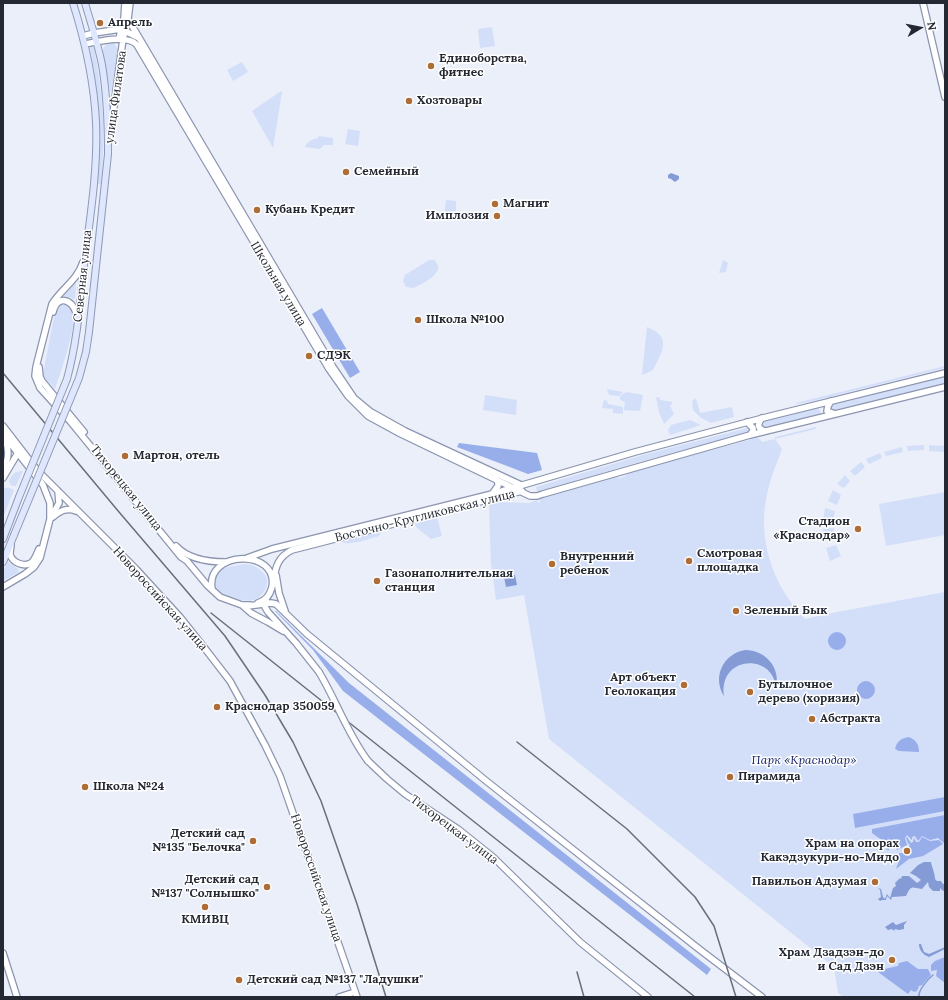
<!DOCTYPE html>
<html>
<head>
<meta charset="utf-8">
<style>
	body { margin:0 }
	#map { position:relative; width:948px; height:1000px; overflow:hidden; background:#eaeffa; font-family:Lora,serif }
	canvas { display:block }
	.frame { position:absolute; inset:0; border:4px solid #242832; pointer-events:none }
	.north { position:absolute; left:900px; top:8px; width:40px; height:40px; -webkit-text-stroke:3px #fff; paint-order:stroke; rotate:80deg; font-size:11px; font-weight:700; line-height:16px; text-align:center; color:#242832 }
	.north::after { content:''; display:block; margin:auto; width:14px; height:18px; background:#242832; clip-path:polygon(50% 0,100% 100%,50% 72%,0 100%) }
</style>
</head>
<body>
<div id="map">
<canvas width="948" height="1000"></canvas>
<div class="frame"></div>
<div class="north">N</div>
</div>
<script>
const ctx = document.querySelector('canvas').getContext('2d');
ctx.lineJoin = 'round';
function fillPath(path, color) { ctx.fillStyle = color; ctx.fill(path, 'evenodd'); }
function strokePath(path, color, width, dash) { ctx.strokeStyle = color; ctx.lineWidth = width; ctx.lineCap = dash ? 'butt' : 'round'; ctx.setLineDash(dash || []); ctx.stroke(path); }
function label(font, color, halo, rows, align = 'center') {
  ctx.font = font + ' Lora,serif'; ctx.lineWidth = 3; ctx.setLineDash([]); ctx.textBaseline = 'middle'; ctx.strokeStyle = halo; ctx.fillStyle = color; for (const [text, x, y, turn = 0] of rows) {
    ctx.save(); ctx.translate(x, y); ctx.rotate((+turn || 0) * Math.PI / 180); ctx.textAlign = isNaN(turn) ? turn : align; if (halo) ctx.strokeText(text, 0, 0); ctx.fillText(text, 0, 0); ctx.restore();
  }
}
fillPath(new Path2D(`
	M492,27L495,46L480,48L478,29Z
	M108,42L114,43L118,50L113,90L112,92L110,91L103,51L104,47Z
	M91,46L94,48C103,93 106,137 101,183L100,185L97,183C102,135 99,95 90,48Z
	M242,62L248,72L233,81L227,70Z
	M281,91L282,92L273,148L252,111Z
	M348,129L360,131L358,146L345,144Z
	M319,136L333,138V145H324L320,149L305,147C307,142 312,139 318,138Z
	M446,200L456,201V220L444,218Z
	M429,260H434C448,272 423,283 414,288L406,287L403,281L405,275Z
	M723,260L728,263L726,272L719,273Z
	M76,283L75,299L64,296L63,294Z
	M61,305C65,305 69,305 72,309C79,322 60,374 55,389L45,378L43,374L55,312Z
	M647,327C673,337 662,352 653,370L642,375Z
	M945,366V368L809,402L796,404V403Z
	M945,377V383L832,411L830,410L831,405Z
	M607,389L623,392L619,396L609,395Z
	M626,392L643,395L640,411L624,410L625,402L620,400V396Z
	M485,395L517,400L516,415L483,410Z
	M656,397L660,398V400L673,402L670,406L674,414L664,424L659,412Z
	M696,398L700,413L732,407L734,417L711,423L701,418L693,410L692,401Z
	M604,400L607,401L608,404L623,407V414L613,413V409L602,408Z
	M818,408L821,412L819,414L763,428L761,427L762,422Z
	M690,420L701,425L670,435L668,430L671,425Z
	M816,427V429L775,439L782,449C777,463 771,476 768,490C756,537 772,585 805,619L837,612L945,592V997H844L838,993L834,967L549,739L524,595L496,600L491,564L489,504L496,502L529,503L537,500L538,503L540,502L539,499L616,477L620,478C624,477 625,476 628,473L756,438L760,439L762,442L775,439V437Z
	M747,428L750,430L749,432L625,466L537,492L536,487L643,455Z
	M428,438L493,468L492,469L428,439Z
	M924,445V450L908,451L907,446Z
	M929,445L944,446V452L929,451Z
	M902,447L903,452L886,456L884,452Z
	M880,453L882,458L869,464L866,459Z
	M861,462L865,467L855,476L850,471Z
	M20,471H23L16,486H12L9,482C10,476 14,472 20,471Z
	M845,475L850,481L844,488L837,484Z
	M4,488H10L14,490L3,518V490Z
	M833,490L841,495L837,505L828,501Z
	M945,492V535L886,546L879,504Z
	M825,508L835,511L833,522L823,521Z
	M437,517L442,536L431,539L417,528L414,524L415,523Z
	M834,528L835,539L824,541L823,529Z
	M383,529L379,536C369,539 348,547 340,541V540Z
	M836,545L841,556L830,561L826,548Z
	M8,562L18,569L19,572L3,581V571Z
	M245,564C258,565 273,576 265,590C257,605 243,601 230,597C226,595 220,594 216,590C211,585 214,576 218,571C225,566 237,566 245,564Z`), '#d3def9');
fillPath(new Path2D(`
	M322,308L360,372L350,378L312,314Z
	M459,443L537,453L542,470L528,474L457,447Z
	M275,611H276L349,683L711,969L707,975L343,691L313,650Z
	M828 641a9 9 0 1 1 18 0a9 9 0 1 1-18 0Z
	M857 690a9 9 0 1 1 18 0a9 9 0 1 1-18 0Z
	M909,737C916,740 919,744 919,752L899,751L895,749C897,741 901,738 909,737Z
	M945,797V811L855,828L853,814Z
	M945,815V844L938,838L930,840L922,836L918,841L915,836L912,837V840L907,835L905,838L907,845L897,850L891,841H889V850H887L883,841L872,833V829Z
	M907,837L911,843L913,842L914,838L916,842H919L922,837L930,841L939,840L943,844L923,856L909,859L896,869L899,861V853H905L907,855L909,856L912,853L908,848L910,845L908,843L906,838Z
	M945,957V983L936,976L937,970L931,971V965L935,961Z
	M907,961L918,969H928L931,975L922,985L919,986L917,991L914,992L911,990L908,994L878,972L880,970L898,966L899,963Z`), '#98aeeb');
fillPath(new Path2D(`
	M671,173L679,176V179L675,182L671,179L668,178V175Z
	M515,575L517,585L506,587L504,577Z
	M745,650C765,650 781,667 776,688C773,652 718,656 724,696C712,677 723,654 745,650Z
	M924,862H931C932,868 935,873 935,879L937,881H941L942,883L945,885V890L943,891L940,888V891H933L929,887L928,882L922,889C911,887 911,885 906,896L892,897L891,900L887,896L886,900H882L880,901L878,899L881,897L880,890L878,888L881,889L883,897L885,899L887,894L890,898L893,888L896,886L895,883L900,878L901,879L902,876H909L917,883L921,880L916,876L910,873L918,865Z
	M907,921L904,925V929L899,930L895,929L894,931L892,929L888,930L885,927L893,922L896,925Z
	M919,944H921L924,952L929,954L945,947V949L929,957C923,955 919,950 919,944Z`), '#859bd6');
strokePath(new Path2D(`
	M919,997C918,990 928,979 933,975`), '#859bd6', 1.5);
const secondary = new Path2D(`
	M923,3L945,97
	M128,19L333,367L354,398L371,412L405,431L521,485
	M83,36L94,33L121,29L139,38
	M119,39L124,18L125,3
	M85,44C97,42 128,34 137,45L329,369L348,396L368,416L401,434L530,496H537L543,494L750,435L945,387
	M110,136L123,39L128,19L130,3
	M83,262C77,281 62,288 52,304L36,367L35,376L40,388L70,421L181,557L187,561L207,585L220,597L242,605H250
	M53,312C58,292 76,301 77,318
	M39,367L40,377L42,381L84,432
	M831,401L828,406L827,411L835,414
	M762,418C757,425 757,428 765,431
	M747,422L753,428V431L750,435
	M3,426L37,470L136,569L180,617L203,646L230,681L265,745L280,776L357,997
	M3,434L43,485L50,503V518
	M3,471C8,460 10,451 5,440
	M3,478L19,451
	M492,494L498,486V482L495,478
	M53,517C60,511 67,507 76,511
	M11,545C11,547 10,551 10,554C12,563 24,567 31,563C35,560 37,553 39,549
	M176,546C188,559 210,562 226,562
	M247,558L272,549L492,494L635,452L767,417L945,373
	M276,575L279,593L285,611
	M273,581C276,566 278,557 292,550L522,491
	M3,587L25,574L34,567L40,558L50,519L59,503L58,491
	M212,589C205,550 279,548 272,587C270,595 265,601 258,603
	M266,600L265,607L268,612L296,643L319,672
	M242,605L251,613L268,622L283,631
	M248,606L271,603L276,604L307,634L485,780L699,949L762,997
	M368,761L387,779L405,794L458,829L493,857L580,942L648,997
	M3,953L17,997
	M339,997L355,992`);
const primary = new Path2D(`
	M85,3C91,24 98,44 102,65C107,94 108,124 108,154L89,332
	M67,379C77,342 80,304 84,266C90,218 98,170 96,122C94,81 85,41 73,3
	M3,539L19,497
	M3,562L14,535`);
strokePath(secondary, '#8c95af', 8);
strokePath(primary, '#8f9ab5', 8);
strokePath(secondary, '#fff', 5.5);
strokePath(primary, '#dee7fd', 6);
strokePath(new Path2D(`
	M3,373L119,512L225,636L265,695L293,742L321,801L357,904L386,997
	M211,613L695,997
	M517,742L627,829L695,897L714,926L736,997
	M577,972L584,997`), '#6a6e79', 1.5);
const secondaryBridge = new Path2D(`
	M319,672C337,702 347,733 368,761`);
const primaryBridge = new Path2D(`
	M19,497L67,379
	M14,535L79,378L86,352L89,332`);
strokePath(secondaryBridge, '#8c95af', 8, []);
strokePath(primaryBridge, '#8f9ab5', 8, []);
strokePath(secondaryBridge, '#fff', 5.5);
strokePath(primaryBridge, '#dee7fd', 6);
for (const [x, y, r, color] of [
	[100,23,4,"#ae6d37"],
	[431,66,4,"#ae6d37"],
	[409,101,4,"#ae6d37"],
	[346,172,4,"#ae6d37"],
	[495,204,4,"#ae6d37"],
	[257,210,4,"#ae6d37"],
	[497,216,4,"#ae6d37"],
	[418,320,4,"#ae6d37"],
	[309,356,4,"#ae6d37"],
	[125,456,4,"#ae6d37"],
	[858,529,4,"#ae6d37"],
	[689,561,4,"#ae6d37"],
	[552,564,4,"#ae6d37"],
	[377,581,4,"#ae6d37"],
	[736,611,4,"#ae6d37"],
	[684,685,4,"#ae6d37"],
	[750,692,4,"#ae6d37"],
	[217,707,4,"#ae6d37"],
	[812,719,4,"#ae6d37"],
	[730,777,4,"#ae6d37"],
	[85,787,4,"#ae6d37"],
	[253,841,4,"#ae6d37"],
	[907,851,4,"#ae6d37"],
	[875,882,4,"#ae6d37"],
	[267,887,4,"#ae6d37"],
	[205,907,4,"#ae6d37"],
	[892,960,4,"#ae6d37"],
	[239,980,4,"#ae6d37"]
]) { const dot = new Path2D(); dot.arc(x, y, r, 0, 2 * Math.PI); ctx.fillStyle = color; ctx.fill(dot); strokePath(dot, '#fff', 1.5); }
label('bold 12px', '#242832', '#fff', [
	["Апрель",108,23],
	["Единоборства,",439,59],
	["фитнес",439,73],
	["Хозтовары",417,101],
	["Семейный",354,172],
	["Магнит",503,204],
	["Кубань Кредит",265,210],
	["Имплозия",489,216,"right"],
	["Школа №100",426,320],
	["СДЭК",317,356],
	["Мартон, отель",133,456],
	["Стадион",850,522,"right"],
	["«Краснодар»",850,536,"right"],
	["Смотровая",697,554],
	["площадка",697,568],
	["Внутренний",560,557],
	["ребенок",560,571],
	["Газонаполнительная",385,574],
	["станция",385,588],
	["Зеленый Бык",744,611],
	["Арт объект",676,678,"right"],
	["Геолокация",676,692,"right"],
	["Бутылочное",758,685],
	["дерево (хоризия)",758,699],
	["Краснодар 350059",225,707],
	["Абстракта",820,719],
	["Пирамида",738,777],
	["Школа №24",93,787],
	["Детский сад",245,834,"right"],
	["№135 \"Белочка\"",245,848,"right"],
	["Храм на опорах",899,844,"right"],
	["Какэдзукури-но-Мидо",899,858,"right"],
	["Детский сад",259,880,"right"],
	["№137 \"Солнышко\"",259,894,"right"],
	["Павильон Адзумая",867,882,"right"],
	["КМИВЦ",205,920,"center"],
	["Храм Дзадзэн-до",884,953,"right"],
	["и Сад Дзэн",884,967,"right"],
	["Детский сад №137 \"Ладушки\"",247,980]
], 'left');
label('12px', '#242832', '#fff', [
	["улица Филатова",116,97,-82],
	["Северная улица",83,276,-84],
	["Школьная улица",278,284,59],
	["Тихорецкая улица",126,488,51],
	["Восточно-Кругликовская улица",425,516,-14],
	["Новороссийская улица",160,599,48],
	["Тихорецкая улица",454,830,37],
	["Новороссийская улица",316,878,71]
]);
label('italic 12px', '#132166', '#fff', [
	["Парк «Краснодар»",804,761]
]);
</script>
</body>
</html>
